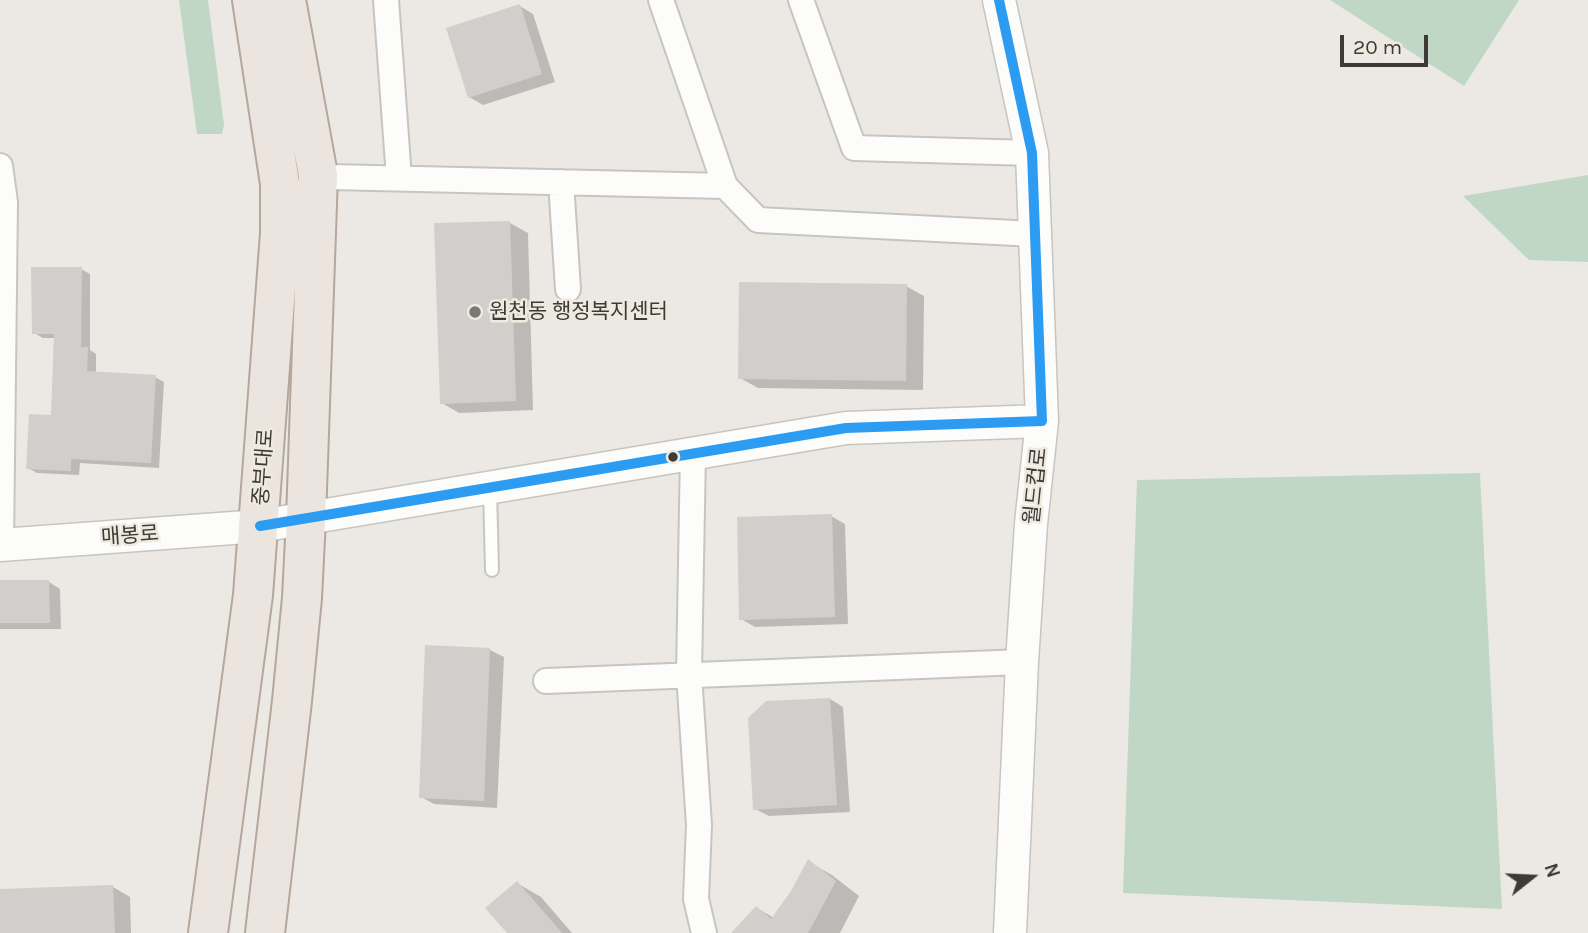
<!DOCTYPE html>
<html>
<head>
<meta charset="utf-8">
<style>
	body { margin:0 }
	#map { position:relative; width:1588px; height:933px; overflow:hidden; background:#ece9e4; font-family:Karla,sans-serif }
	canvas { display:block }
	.north { position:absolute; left:1497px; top:842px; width:70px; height:70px; -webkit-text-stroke:5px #efeae0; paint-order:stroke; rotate:72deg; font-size:19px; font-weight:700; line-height:28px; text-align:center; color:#3d3b37 }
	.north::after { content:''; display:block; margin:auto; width:24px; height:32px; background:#3d3b37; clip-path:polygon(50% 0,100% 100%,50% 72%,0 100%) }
	.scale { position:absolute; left:1340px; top:35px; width:88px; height:32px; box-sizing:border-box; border:4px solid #3d3b37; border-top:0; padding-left:9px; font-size:21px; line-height:24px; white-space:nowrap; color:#3d3b37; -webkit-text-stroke:5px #efeae0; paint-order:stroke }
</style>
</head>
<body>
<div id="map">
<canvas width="1588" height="933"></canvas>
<div class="north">N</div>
<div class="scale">20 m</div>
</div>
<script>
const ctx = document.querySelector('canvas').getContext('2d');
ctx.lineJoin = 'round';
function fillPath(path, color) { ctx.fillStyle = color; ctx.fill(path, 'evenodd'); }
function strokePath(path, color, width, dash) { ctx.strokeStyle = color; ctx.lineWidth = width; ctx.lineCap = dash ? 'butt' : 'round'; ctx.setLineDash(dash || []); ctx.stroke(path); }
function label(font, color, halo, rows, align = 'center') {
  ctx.font = font + ' Karla,"Noto Sans KR",sans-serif'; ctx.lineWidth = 5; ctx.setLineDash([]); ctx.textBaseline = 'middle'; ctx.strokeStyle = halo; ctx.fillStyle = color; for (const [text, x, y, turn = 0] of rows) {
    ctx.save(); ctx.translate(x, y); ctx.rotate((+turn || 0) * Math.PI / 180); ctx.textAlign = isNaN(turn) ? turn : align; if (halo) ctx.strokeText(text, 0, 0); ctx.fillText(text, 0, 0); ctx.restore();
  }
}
fillPath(new Path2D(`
	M179,0H208L224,125L222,134H197Z
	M1330,0H1519L1464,86Z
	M1588,175V262L1529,260L1463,196Z
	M1480,473L1502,909L1123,893L1137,480Z`), '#bfd7c4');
fillPath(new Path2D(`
	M520,6L533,14L555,82L483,105L469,97Z
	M510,223L528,233L533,410L459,413L442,403Z
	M81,269L90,274V350L96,354V373L155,377L164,382L159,468L80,463L79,475L37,473L28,468L52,417L56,338H43L34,333Z
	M906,286L924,296L923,390L758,388L740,378Z
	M831,516L845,524L848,624L755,627L741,619Z
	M0,582H49L60,589L61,629H0Z
	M427,647L490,650L504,657L497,808L434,804L421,797Z
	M830,699L843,707L850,812L769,816L755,809Z
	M809,862L832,875L859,896L840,933H733L757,908L774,918L793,892Z
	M517,883L541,897L572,933H509Z
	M113,887L130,897L131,933H0V890Z`), '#0003');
fillPath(new Path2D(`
	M520,4L542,74L468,98L446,28Z
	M510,221L516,401L440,404L434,223Z
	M31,267H82L81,347H88L87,371L156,375L151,463L71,459V471L26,469L29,414L51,415L54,334H32Z
	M739,282L907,284L906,381L738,379Z
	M832,514L835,617L739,620L737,517Z
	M0,580H49L50,623H0Z
	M425,645L490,648L484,801L419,798Z
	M830,698L837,805L753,810L748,718L766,701Z
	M808,859L836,881L808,933H731L756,906L771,919L791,891Z
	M517,881L562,933H507L485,908Z
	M113,885L115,933H0V889Z`), '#d2cecc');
const service = new Path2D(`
	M490,488L492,570`);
const minor = new Path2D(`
	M386,0L399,178
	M801,0L854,148L1032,153
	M0,166L5,202L1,545
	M318,175L330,177L725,186L661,0
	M561,182L568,289
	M725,186L758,220L1035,234
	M693,452L689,674L699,825L696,899L704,933
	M546,681L1022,662`);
const tertiary = new Path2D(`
	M999,0L1032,153L1042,421L1031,524L1022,662L1010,933
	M0,545L260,526L846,428L1042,421`);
const primary = new Path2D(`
	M208,933L253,595L280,233V184L252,0
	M265,933L292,701L302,598L306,519L318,175L286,0`);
strokePath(service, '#c7c5c1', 16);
strokePath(minor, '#c7c5c1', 28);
strokePath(tertiary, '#c7c5c1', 35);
strokePath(primary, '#b5a79b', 42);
strokePath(service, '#fcfcfb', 12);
strokePath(minor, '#fcfcfb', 24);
strokePath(tertiary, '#fcfcfb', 32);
strokePath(primary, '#ece5df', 38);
strokePath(new Path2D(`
	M260,526L846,428L1042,421L1032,153L999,0`), '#2c9cf2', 10);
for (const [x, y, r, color] of [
	[475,312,7,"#7a7874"],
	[673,457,6,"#3d3b37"]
]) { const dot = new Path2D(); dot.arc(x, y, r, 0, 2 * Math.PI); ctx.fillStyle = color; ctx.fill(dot); strokePath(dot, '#efeae0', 2.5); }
label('21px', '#3d3b37', '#efeae0', [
	["원천동 행정복지센터",489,312]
], 'left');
label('21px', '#3d3b37', '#efeae0', [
	["중부대로",264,467,-86],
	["월드컵로",1036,486,-84],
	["매봉로",130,536,-4]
]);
</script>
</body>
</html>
